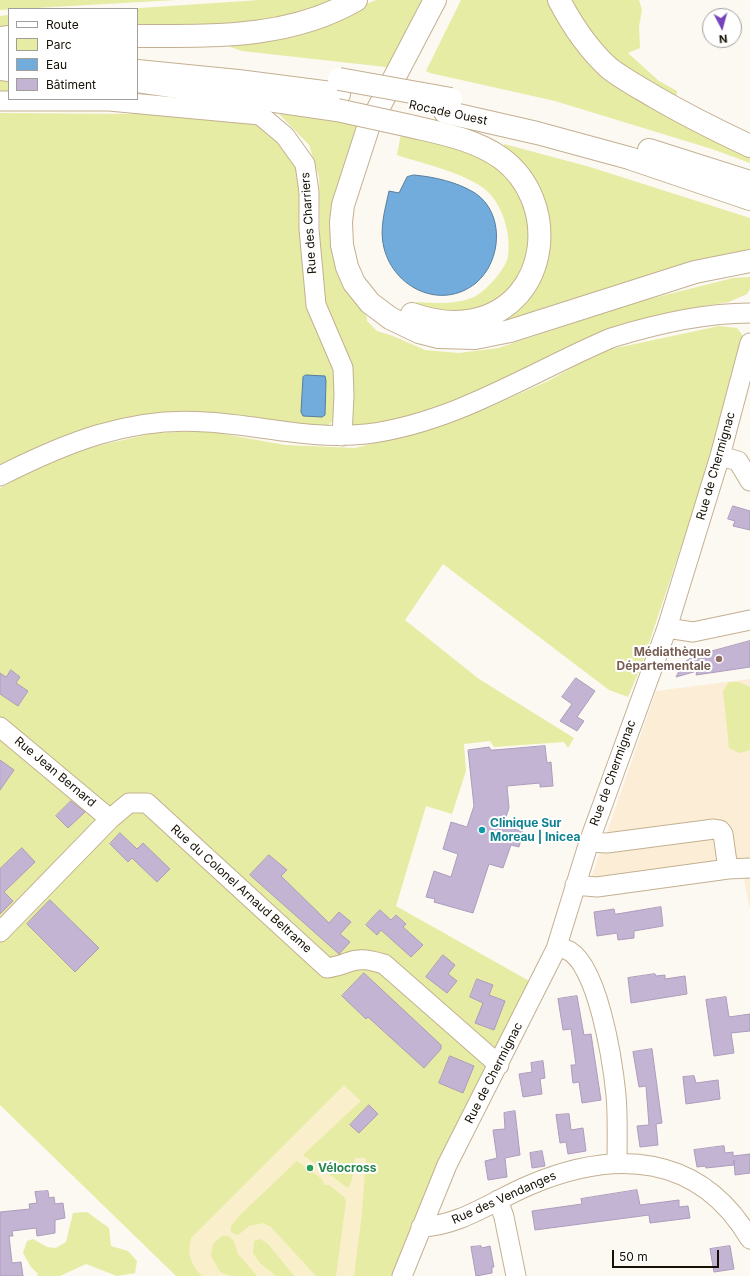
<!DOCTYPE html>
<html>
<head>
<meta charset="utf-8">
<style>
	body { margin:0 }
	#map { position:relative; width:750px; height:1276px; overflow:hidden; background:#fcf8f2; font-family:Inter,sans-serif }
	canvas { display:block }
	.legend { position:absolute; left:8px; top:8px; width:130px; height:92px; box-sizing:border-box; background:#fff; border:1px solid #a29f9b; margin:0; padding:5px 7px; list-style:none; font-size:12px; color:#161005 }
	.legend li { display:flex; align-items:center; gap:8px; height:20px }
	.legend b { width:20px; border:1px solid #a29f9b }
	.north { position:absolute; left:702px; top:8px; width:40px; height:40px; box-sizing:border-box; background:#fff; border:1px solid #a29f9b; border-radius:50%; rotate:174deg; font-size:11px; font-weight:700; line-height:16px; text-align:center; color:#161005 }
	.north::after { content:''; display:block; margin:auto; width:14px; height:18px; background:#7743bb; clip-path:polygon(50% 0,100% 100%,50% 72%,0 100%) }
	.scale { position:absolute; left:612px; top:1250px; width:107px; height:18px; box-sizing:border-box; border:2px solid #161005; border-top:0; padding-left:5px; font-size:12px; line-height:14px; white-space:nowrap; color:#161005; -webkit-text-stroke:3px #fff; paint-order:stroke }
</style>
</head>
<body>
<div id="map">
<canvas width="750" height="1276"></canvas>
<ul class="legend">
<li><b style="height:5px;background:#fff"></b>Route</li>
<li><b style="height:11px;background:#e6eca3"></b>Parc</li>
<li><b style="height:11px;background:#71acdd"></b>Eau</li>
<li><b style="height:11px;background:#c4b4d3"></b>Bâtiment</li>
</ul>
<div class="north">N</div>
<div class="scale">50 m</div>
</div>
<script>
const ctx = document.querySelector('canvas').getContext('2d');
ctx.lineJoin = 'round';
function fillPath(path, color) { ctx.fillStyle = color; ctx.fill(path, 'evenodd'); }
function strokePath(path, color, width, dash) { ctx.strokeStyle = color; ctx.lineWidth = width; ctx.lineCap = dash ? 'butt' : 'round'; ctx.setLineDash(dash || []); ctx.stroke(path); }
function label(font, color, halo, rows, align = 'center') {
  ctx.font = font + ' Inter,sans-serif'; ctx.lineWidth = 4; ctx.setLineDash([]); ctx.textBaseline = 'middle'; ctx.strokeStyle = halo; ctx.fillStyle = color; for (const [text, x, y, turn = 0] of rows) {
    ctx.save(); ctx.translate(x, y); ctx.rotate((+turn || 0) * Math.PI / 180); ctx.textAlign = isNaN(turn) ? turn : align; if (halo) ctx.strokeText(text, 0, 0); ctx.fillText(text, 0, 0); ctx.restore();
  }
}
fillPath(new Path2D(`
	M750,679V910L742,868L588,887L656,691Z`), '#fceed6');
fillPath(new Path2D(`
	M0,0H176L0,10Z
	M260,0H337L300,16L231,27H137V9H125Z
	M376,0H428L395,68L242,51L225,45L314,26Z
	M461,0H551L570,31L750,154V163L712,149L555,101L430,73L426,71Z
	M568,0H639L642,10L639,26L640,48L628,53L659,81L677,91L676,100L608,57Z
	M9,15V26H0V16Z
	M0,81H9V93H0Z
	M278,110L338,119L362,127L345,288L367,317V321L377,331L393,336L425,350L459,353L498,348L641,301L733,278L750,277V289L747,294L729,302L691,308L642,321L410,420L360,428L353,425L350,417L324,312L319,267L320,227L319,177L309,145L280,115Z
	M0,113L147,114L256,123L281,140L297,165L337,375L334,420L327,426L318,429L166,418L0,471Z
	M401,134C434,142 476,149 503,172C511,179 525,199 527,209C532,230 528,262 518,280C510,295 481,309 465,314C458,316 424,309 414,308L417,302C436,303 455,305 474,297C485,292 507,268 508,256C511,235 504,211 491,195C473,174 423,164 397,155Z
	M504,144L590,167L750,218V256L485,331L539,273L515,154L504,148Z
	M719,326L737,328L744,337L721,427L642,664L628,697L609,690L443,564L405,620L479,679L574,738L568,748L564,742L494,747L490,741L464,744L466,771L452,814L426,806L396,906L531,982L402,1276H176L0,1105V488L43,465L93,447L154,433L207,431L285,445L355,448L407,435L483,410L548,381L602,351Z
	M729,682H739L750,687V750L740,753L729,748L723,691Z
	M87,1212L109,1228L111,1246L128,1251L137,1261L135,1273L117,1276L86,1264L60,1276H37L38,1274L31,1267L23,1253L27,1241L33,1239L47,1247L56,1248L66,1242L73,1213Z`), '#e6eca3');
fillPath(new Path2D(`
	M344,1085L361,1101L303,1155L348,1188L352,1180L355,1158H366L362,1214L354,1276H336L346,1201L344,1197L329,1185H324L322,1179L297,1161L239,1216L231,1226V1232L238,1235L249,1226L263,1223L271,1227L316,1276H294L267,1243L260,1239L254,1241L253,1253L260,1263L276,1276H257L238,1254L234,1241L228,1236H222L213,1244L211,1256L220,1272L231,1276H202C190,1264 187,1254 191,1238Z`), '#f9efca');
const water = new Path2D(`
	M414,175C435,177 457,182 475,193C505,213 502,261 476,283C441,311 394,288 384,248C379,229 385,210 389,191L399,193L407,177Z
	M306,375L325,376L326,381L325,415L322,417L303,416L301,412L303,377Z`);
fillPath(water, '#71acdd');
strokePath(water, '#567d9c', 1);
const building = new Path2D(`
	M733,506L750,511V530L733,526L735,521L728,519Z
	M750,641V667L696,675L697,671L676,677L683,663L694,656Z
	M11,670L20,677L16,683L28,691L18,706L0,694V673L6,677Z
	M576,678L595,691L577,717L584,721L577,731L560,721L572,704L562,697Z
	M545,746L547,763L551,762L553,786L540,787V783L507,786L509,808L503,825L523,832L519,847L511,845L503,868L489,864L473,913L434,902L435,899L426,897L434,871L451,877L458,854L443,849L451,822L467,827L474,806L468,750L489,747L491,750Z
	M0,760L14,770L0,790Z
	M71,801L85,812L68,828L56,816Z
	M120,833L137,849L143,843L170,869L157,882L132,858L128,862L110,844Z
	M22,848L35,862L4,892L13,901L0,914V869Z
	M269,855L287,870L281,876L329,923L339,912L351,922L340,934L350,942L339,954L250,875Z
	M50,900L99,948L75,972L27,924Z
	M661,907L663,926L634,931V938L618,940L617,933L597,936L594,912L614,909L615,914Z
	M380,910L391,920L396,915L406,924L403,927L423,945L411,957L381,930L377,935L366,925Z
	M443,955L455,965L448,974L457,981L447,993L426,977Z
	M364,973L441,1045V1049L424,1068L368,1017L366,1019L342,996Z
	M655,974L656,976L665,975V979L685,976L687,994L631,1003L628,978Z
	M477,979L493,985L489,995L505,1001L494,1030L475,1023L483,1003L470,997Z
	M577,996L584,1035L591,1034L601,1100L582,1103L579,1082L573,1083L572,1075L571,1065H576L571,1029L563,1030L558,999Z
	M726,997L729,1017L750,1014V1031L731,1033L734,1053L714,1056L706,1000Z
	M652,1049L662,1123L656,1124L658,1145L640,1147L637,1126L649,1125L646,1086L639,1087L633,1052Z
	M450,1056L474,1066L463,1093L439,1083Z
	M543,1061L545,1078L540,1079L542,1094L523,1097L519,1074L532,1072L531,1063Z
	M694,1076L696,1083L718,1080L720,1099L686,1104L683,1077Z
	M369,1105L378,1114L359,1133L350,1125Z
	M515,1111L520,1155L505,1158L507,1177L488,1180L485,1161L497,1158L493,1130L505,1129L504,1113Z
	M569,1114L571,1130L583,1128L586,1151L568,1154L566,1142L560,1143L556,1115Z
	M724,1146L725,1153L733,1152V1156L750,1154V1173L735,1175L734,1160V1165L706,1168L705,1166L697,1167L694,1150Z
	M542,1151L545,1166L532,1168L530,1153Z
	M637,1190L640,1205L679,1200V1207L688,1206L690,1218L650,1223L649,1215L535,1230L532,1211L582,1204L581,1199Z
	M48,1191L49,1198L54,1197L55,1204L63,1203L65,1218L55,1220V1233L37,1236L36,1228L12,1231L13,1236H9L12,1263L21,1262L23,1276H0V1212L30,1209L29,1204L37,1203L35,1192Z
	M481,1246L482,1248L490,1246L494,1267H492V1273L476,1276L471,1247Z
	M730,1246L734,1269L714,1272L710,1249Z`);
fillPath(building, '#c4b4d3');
strokePath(building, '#ad9cbb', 1);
const minor = new Path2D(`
	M0,101H109L260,115L285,136L305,164L309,192V229L316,305L343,368L344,395L342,436
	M720,456L738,461L750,481
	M0,476C65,443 131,416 206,422C261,425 309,440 366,434C455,423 531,372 611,338C656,324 703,313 750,313
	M667,628L693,632L750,620
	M0,727L110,819
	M728,869L750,868
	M575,885L597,887L728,869L723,834L720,830L714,829L607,843L589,842
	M0,932L110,819L129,803H147L327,968C336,967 341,965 349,962C361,957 373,961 384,964L499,1065
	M556,949C558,949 562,948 565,949C598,959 613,1065 616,1095C618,1118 617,1140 617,1163
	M498,1200L504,1217L516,1276
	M421,1227C460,1226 494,1200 530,1185C615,1149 699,1153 750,1239
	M402,1276L447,1165L556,949L589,842L667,628L720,456L750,343`);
const major = new Path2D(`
	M0,53H9
	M137,71L238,81L339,94
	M445,112L537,133L629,158L750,199
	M649,150L750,182`);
const highway = new Path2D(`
	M435,0L368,128L343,205L341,222L342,245L347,267L354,283L370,303L390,318L419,332L439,337L475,338L510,331L695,272L750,261
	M559,0C572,25 588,49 609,68C623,79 640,88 655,97C686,115 718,131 750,146
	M137,36C212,36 289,39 356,0
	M0,38L9,37
	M0,69L9,70
	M137,81L337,110
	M410,126C440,133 474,139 501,158C560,201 551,303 474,320C452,325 432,321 412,314`);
strokePath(minor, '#c3b091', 21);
strokePath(major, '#c3b091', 24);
strokePath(highway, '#c3b091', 24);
strokePath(minor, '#fff', 19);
strokePath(major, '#fff', 22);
strokePath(highway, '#fff', 22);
const majorBridge = new Path2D(`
	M339,79L451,99`);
const highwayBridge = new Path2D(`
	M337,110L410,126`);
strokePath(majorBridge, '#c3b091', 24, []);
strokePath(highwayBridge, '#c3b091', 24, []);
strokePath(majorBridge, '#fff', 22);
strokePath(highwayBridge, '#fff', 22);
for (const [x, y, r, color] of [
	[719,659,4,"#8d6e63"],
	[482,830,4,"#0f9aa8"],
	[310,1168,4,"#2e9e5b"]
]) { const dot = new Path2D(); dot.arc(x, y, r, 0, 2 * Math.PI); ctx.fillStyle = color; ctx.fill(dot); strokePath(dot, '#fff', 1.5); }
label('12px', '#161005', '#fff', [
	["Rocade Ouest",448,113,12],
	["Rue des Charriers",309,223,-94],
	["Rue de Chermignac",716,466,-74],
	["Rue Jean Bernard",55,772,40],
	["Rue de Chermignac",613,773,-70],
	["Rue du Colonel Arnaud Beltrame",241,889,42],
	["Rue de Chermignac",494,1073,-63],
	["Rue des Vendanges",504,1198,-24]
]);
label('bold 12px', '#785e54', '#fff', [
	["Médiathèque",711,652],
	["Départementale",711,666]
], 'right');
label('bold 12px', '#0d838f', '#fff', [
	["Clinique Sur",490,823],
	["Moreau | Inicea",490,837]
], 'left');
label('bold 12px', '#27864d', '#fff', [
	["Vélocross",318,1168]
], 'left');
</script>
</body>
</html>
